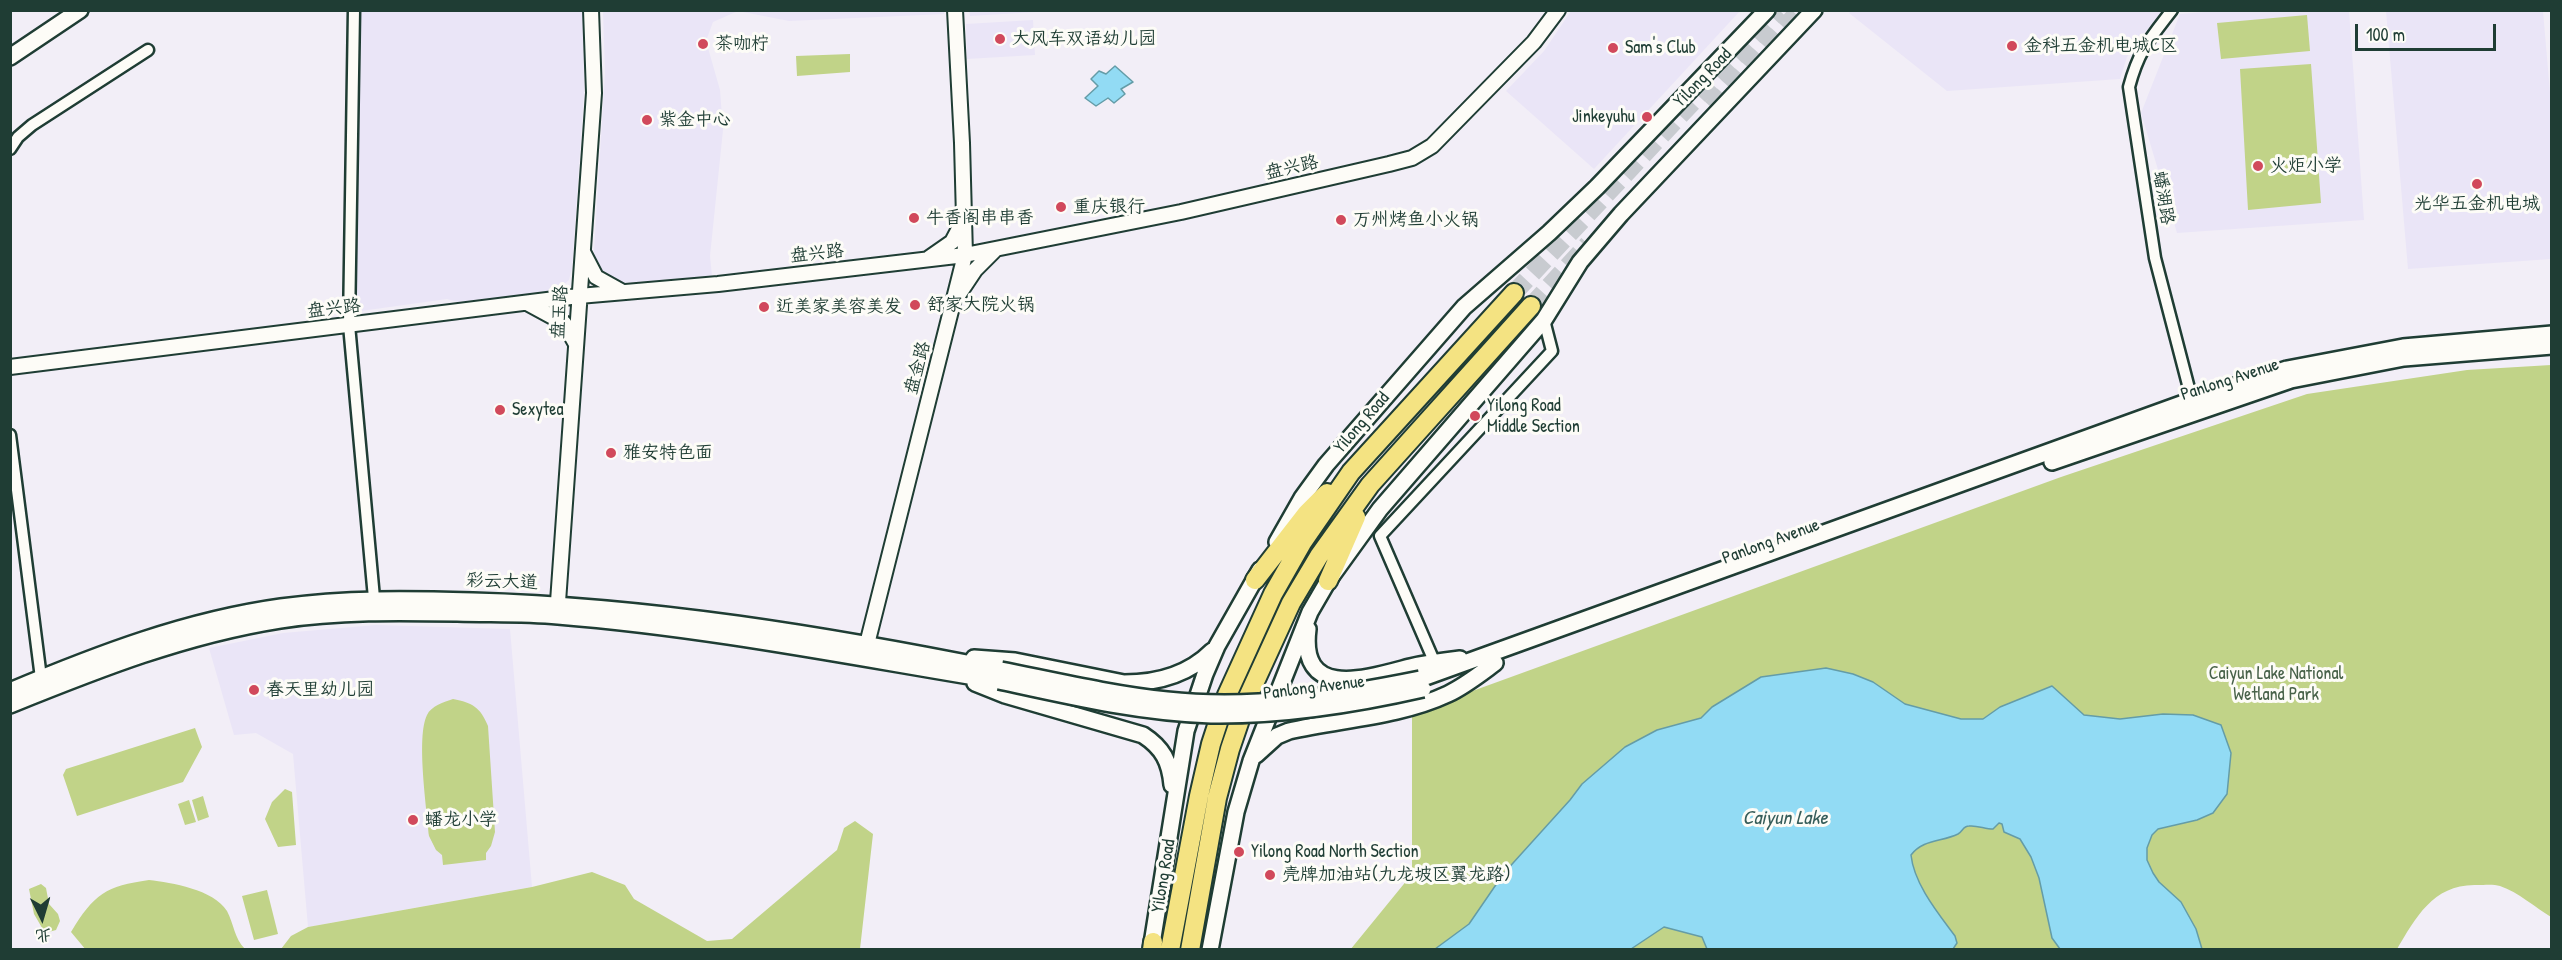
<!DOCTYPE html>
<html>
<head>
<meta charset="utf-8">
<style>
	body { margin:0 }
	#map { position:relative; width:2562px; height:960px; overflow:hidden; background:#f2eef7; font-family:"Patrick Hand","LXGW WenKai TC",sans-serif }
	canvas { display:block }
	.frame { position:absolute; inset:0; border:12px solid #1f3d34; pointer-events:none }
	.north { position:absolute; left:12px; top:888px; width:60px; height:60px; -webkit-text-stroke:4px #fdfcf7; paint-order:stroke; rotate:175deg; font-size:16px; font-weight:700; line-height:24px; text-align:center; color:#1f3d34 }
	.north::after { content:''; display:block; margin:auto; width:21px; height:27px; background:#1f3d34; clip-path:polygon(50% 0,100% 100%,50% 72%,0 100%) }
	.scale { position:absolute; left:2355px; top:24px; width:141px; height:27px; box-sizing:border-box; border:3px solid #1f3d34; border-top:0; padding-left:8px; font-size:18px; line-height:21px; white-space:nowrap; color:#1f3d34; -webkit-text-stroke:4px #fdfcf7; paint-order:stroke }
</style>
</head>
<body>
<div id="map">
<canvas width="2562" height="960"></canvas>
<div class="frame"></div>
<div class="north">北</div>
<div class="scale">100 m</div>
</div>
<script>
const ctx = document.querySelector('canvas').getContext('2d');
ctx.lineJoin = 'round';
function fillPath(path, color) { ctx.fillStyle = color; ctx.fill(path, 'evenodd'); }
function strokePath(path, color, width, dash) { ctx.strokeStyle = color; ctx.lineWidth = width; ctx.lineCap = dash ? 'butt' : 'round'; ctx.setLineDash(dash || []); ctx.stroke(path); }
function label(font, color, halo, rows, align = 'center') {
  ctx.font = font + ' "Patrick Hand","LXGW WenKai TC",sans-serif'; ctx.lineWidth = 6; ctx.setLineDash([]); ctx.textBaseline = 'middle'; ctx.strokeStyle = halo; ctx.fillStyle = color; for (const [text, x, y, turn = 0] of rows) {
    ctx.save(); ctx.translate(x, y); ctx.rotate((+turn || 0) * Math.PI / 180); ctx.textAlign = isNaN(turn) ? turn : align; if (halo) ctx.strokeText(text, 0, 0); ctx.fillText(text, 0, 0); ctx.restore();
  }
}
fillPath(new Path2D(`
	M1852,10H2165V11L2143,34L2127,57L2120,79L1947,91L1849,13Z
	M2228,10L2349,11L2364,220L2177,233L2141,113L2180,14Z
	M359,11H583L584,93L572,268L569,280L561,287L546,292L458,302L447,299L361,311L354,305Z
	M603,11H944V14L789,21L738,11L713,22L706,41L720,90L723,130L710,256L712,276L622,283L606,278L596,267L594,251L605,73Z
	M969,11V10L1052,11L970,16Z
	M1571,11V10L1740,11L1594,169L1506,91L1544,51Z
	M2386,11H2543L2552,116L2551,259L2408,269Z
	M1033,20L1035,55L967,59L966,24Z
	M376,625L510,629L532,887L308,927L293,754L256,733L234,735L209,648L283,633Z`), '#eae5f7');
fillPath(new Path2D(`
	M2307,15L2310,51L2221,59L2217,23Z
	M850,54V72L797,76L796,56Z
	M2311,64L2321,203L2248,210L2240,69Z
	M2551,365V917C2536,908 2518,892 2500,886C2494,884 2484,885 2478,885C2434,883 2416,917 2397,949L1350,950L1412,874V713L2061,477L2307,394L2467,370Z
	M453,699C473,703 480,707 488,726L495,832L491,846L486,853V860L443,865L442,855L436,850L429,836C427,809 416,737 427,715C431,706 444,702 453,699Z
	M195,728L202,747L183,782L77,816L63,775L66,769Z
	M285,789L292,792L296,845L278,847L265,819L272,802Z
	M203,796L209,817L198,821L192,800Z
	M189,800L196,822L185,825L178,804Z
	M855,821L873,834L860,949H281L291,936L308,927L532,887L592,872L625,885L634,899L707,941L732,939L837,850L844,828Z
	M149,880C172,883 213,889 227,911C234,924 234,938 245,949L86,950L71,932C94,894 106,886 149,880Z
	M41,884L46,888L49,904L58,914L60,921L56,930L45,933L34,914L29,889Z
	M267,890L278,934L254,940L242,896Z`), '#c1d388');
const water = new Path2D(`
	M1115,66L1133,82L1121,89L1125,94L1114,103L1108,98L1096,106L1085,98L1098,86L1091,79L1099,71L1106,74Z
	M1826,668L1853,674L1873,682L1905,704L1961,719H1983L2000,707L2052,686L2084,715L2120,719L2163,714L2193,715L2221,725L2231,753L2227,794L2213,813L2197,820L2158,829L2152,835L2147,848V860L2153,873L2159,882L2181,902L2196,929L2202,949H2060L2052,938L2039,878L2031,857L2020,839L2004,832L2002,824L1999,823L1993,829C1985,829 1977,825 1969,826C1963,826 1963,831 1958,834C1942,842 1923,839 1911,855C1914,884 1938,913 1955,936L1957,943L1953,949H1707L1702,937L1664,927L1631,949H1435L1469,924L1504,873L1570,800L1582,784L1625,747L1657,730L1701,718L1712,707L1761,677Z`);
fillPath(water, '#92dbf4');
strokePath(water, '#649ca7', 1.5);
strokePath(new Path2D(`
	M1712,108L1800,10
	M1514,293L1779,10
	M1531,306L1588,244`), '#c8cbd0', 18, [18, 9]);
const minor = new Path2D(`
	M354,10L349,325L374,598
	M2172,10C2149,40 2139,50 2129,87L2155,258L2192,400
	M10,149L18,137L32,125L148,50
	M10,435L41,678
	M1434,661L1380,536L1552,351L1544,320`);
const tertiary = new Path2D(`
	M583,252L596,277L623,292
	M929,258L952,242L962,223
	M959,294L975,270L996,249
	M529,304L564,323L576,344
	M10,367L579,296L718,284L965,255L1181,212L1389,164L1412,158L1432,146L1534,42L1558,10
	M557,616L594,93L591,10
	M864,656L965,255L962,143L955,10`);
const secondary = new Path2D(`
	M10,57L80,10
	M2052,462L2291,380L2404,358L2552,346
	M1277,542L1302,498L1326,465L1464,307L1549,233L1597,187L1767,10
	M1308,629C1299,701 1368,678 1410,667C1427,663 1443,661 1460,659
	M974,658L1015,661L1124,683C1158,683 1188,675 1212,651
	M1420,679L2192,400L2287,369L2403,347L2552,334
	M975,683L1005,695L1143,735C1163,748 1170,762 1172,785
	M10,691C98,654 187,620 281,607C345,598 409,599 473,601C651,606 827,635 1001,670
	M10,705C99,669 185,635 280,620C339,611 398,612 457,613C491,614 525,613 558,616C707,628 852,657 999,681
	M1256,755L1277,736L1289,731C1341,719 1399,717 1448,694C1465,686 1480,674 1495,663
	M1151,950L1186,731L1205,674L1217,646L1260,570
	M1210,950L1236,812L1251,761L1310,612L1328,581L1380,509L1544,320L1580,262L1621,214L1814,10`);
const trunk = new Path2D(`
	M1255,580L1307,513L1327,493
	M1328,581L1356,517
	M1152,950L1153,942
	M1170,950L1199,796L1211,744L1227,695L1273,594L1302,543L1351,472L1514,293
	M1190,950L1217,798L1230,749L1247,699L1291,603L1319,556L1370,485L1531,306`);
strokePath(minor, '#1f3d34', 15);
strokePath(tertiary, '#1f3d34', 18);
strokePath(secondary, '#1f3d34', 20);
strokePath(trunk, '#1f3d34', 22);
strokePath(minor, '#fdfcf7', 10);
strokePath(tertiary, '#fdfcf7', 14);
strokePath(secondary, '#fdfcf7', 15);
strokePath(trunk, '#f4e382', 18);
const secondaryBridge = new Path2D(`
	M1001,670C1056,681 1111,694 1167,700C1253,709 1336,696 1420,679
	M999,681C1068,696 1140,713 1211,715C1283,716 1353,705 1423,689`);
strokePath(secondaryBridge, '#1f3d34', 20, []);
strokePath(secondaryBridge, '#fdfcf7', 15);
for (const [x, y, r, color] of [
	[1000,39,6,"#d1495b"],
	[703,44,6,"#d1495b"],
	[2012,46,6,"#d1495b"],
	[1613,48,6,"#d1495b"],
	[1647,117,6,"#d1495b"],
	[647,120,6,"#d1495b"],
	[2258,166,6,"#d1495b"],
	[2477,184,6,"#d1495b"],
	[1061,207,6,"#d1495b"],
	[914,218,6,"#d1495b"],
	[1341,220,6,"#d1495b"],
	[915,305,6,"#d1495b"],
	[764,307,6,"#d1495b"],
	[500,410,6,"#d1495b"],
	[1475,416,6,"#d1495b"],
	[611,453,6,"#d1495b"],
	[254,690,6,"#d1495b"],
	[413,820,6,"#d1495b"],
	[1239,852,6,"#d1495b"],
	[1270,875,6,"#d1495b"]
]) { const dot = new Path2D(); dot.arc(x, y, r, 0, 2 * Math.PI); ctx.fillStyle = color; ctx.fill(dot); strokePath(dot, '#fdfcf7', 2); }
label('18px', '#1f3d34', '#fdfcf7', [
	["大风车双语幼儿园",1012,39],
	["茶咖柠",715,44],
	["金科五金机电城C区",2024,46],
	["Sam's Club",1625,48],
	["Jinkeyuhu",1635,117,"right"],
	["紫金中心",659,120],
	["火炬小学",2270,166],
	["光华五金机电城",2477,204,"center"],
	["重庆银行",1073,207],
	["牛香阁串串香",926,218],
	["万州烤鱼小火锅",1353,220],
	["舒家大院火锅",927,305],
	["近美家美容美发",776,307],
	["Yilong Road",1487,406],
	["Middle Section",1487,427],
	["Sexytea",512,410],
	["雅安特色面",623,453],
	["春天里幼儿园",266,690],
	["蟠龙小学",425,820],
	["Yilong Road North Section",1251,852],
	["壳牌加油站(九龙坡区翼龙路)",1282,875]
], 'left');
label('18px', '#1f3d34', '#fdfcf7', [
	["Yilong Road",1703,78,-46],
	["盘兴路",1292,168,-13],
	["蟠湖路",2163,198,81],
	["盘兴路",817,254,-6],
	["盘兴路",334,309,-7],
	["盘玉路",560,312,-86],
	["盘金路",918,368,-75],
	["Panlong Avenue",2230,380,-18],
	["Yilong Road",1362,423,-49],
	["Panlong Avenue",1771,542,-20],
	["彩云大道",502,582,2],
	["Panlong Avenue",1314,688,-7],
	["Yilong Road",1164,876,-81]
]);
label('18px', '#486249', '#fdfcf7', [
	["Caiyun Lake National",2276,674],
	["Wetland Park",2276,695]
]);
label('italic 20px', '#365d5a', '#fdfcf7', [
	["Caiyun Lake",1785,819]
]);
</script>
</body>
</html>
